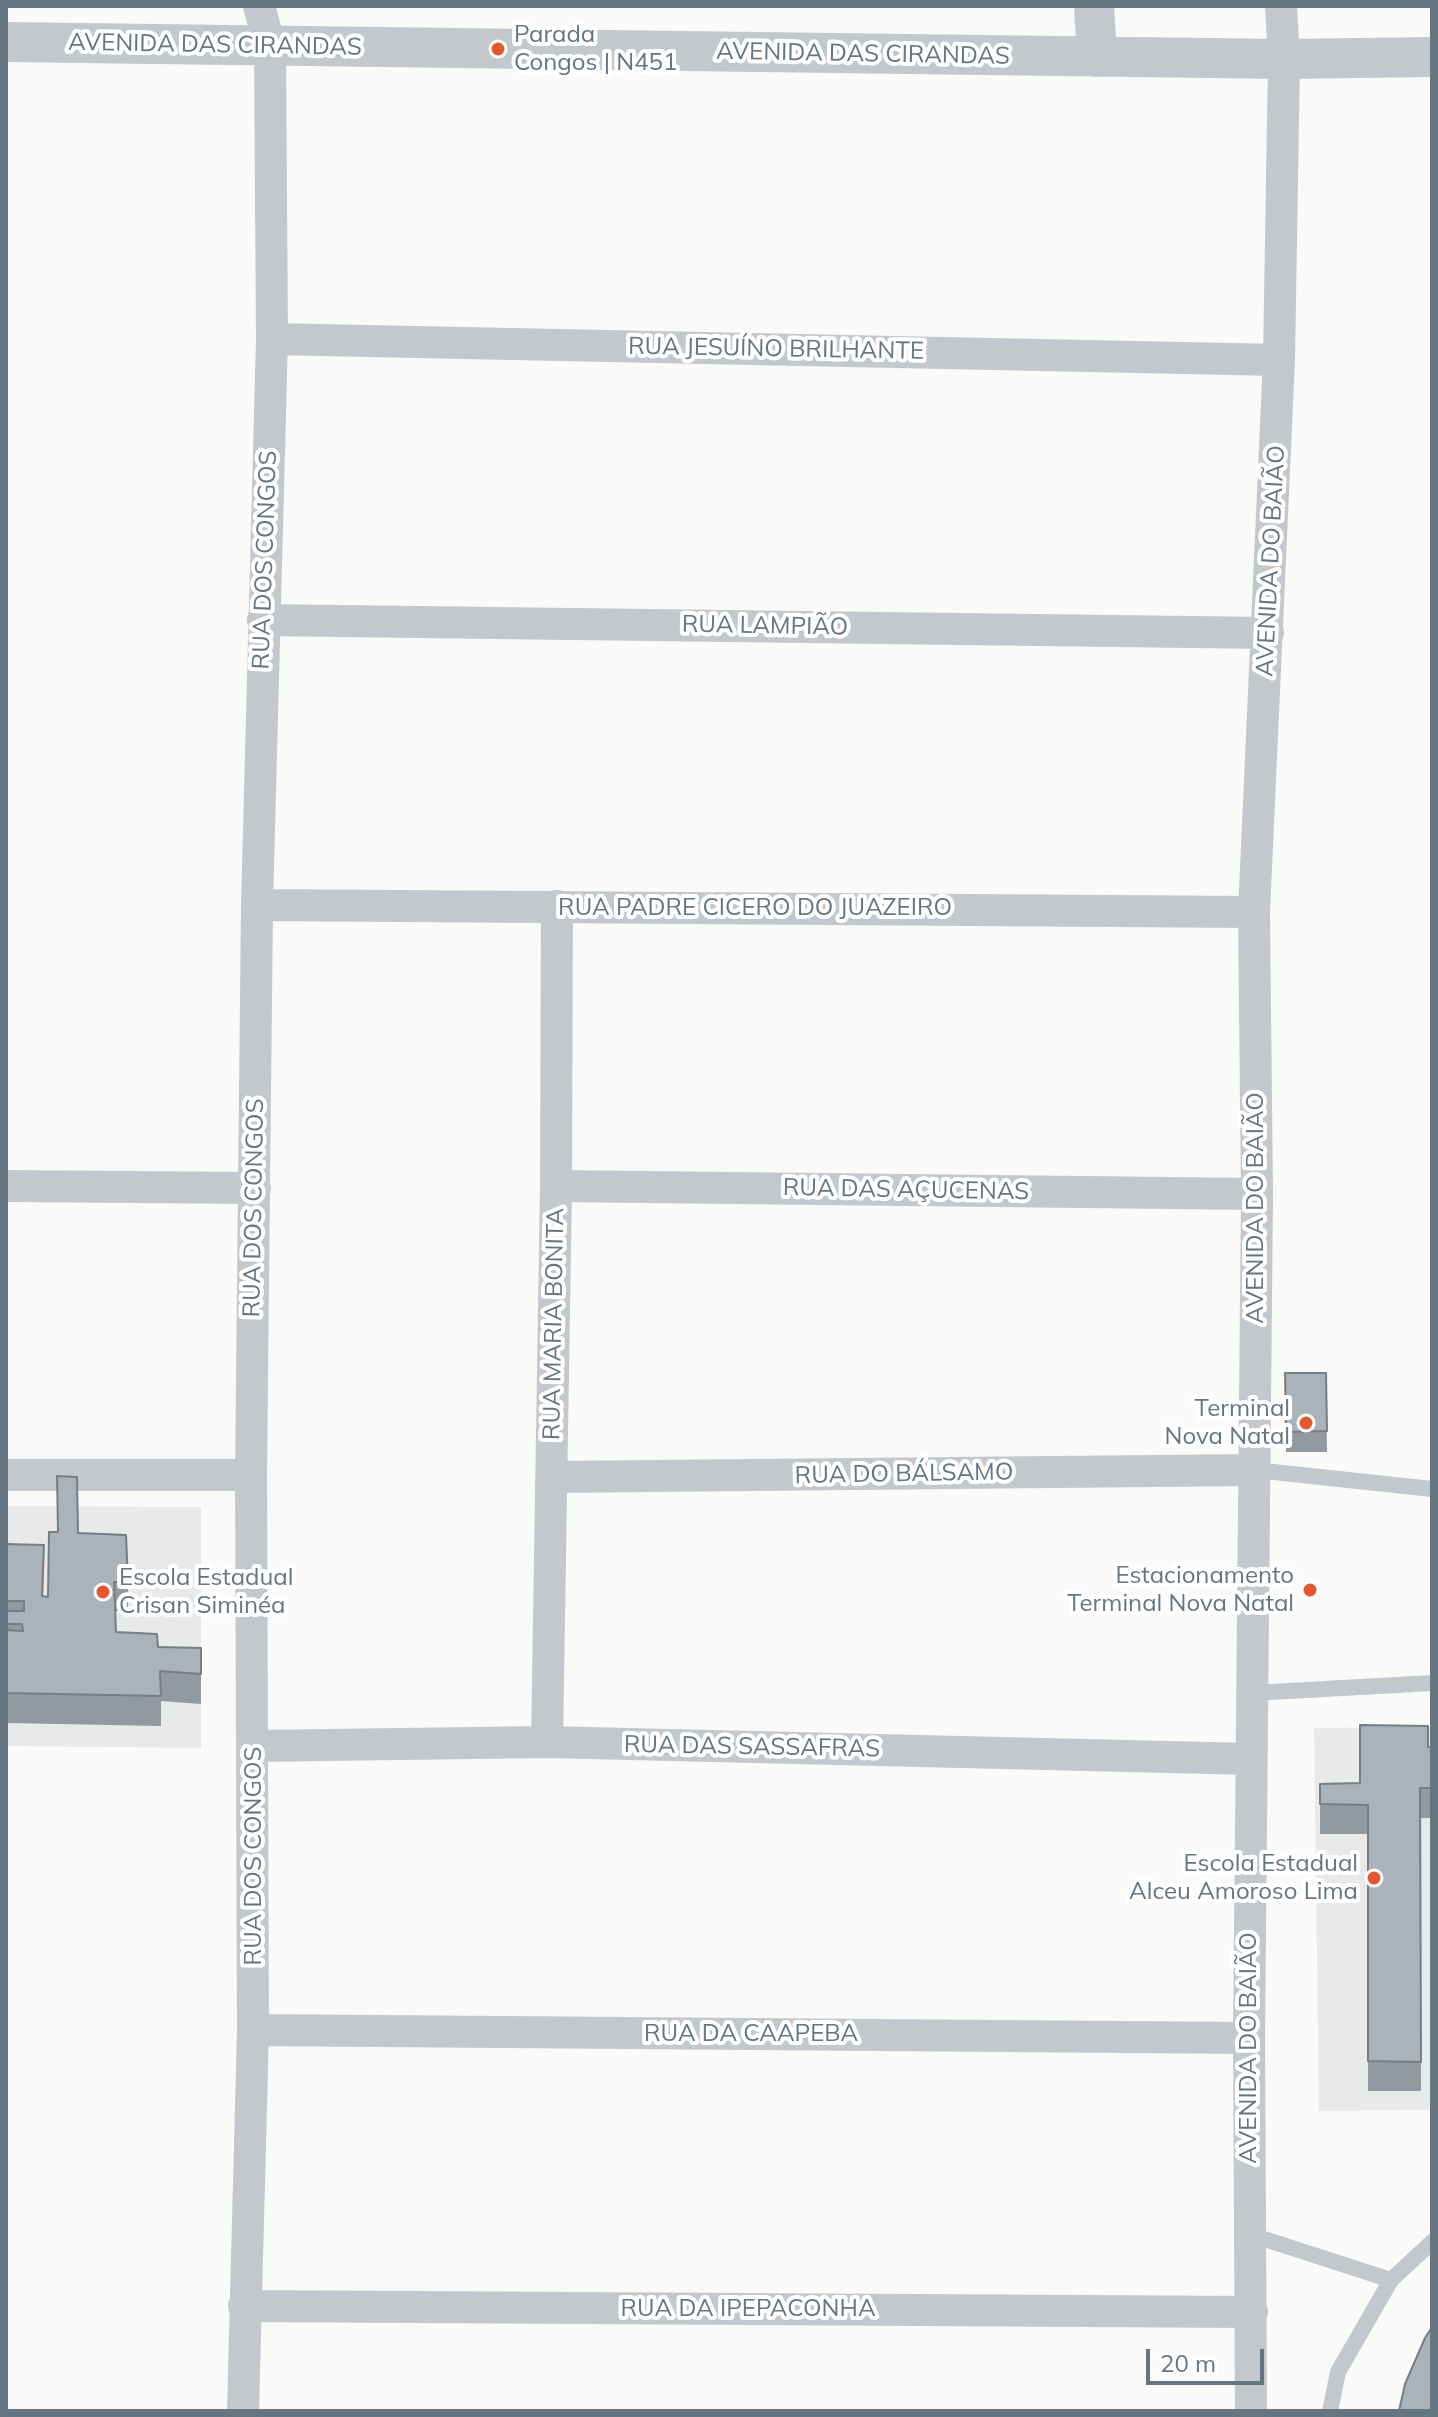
<!DOCTYPE html>
<html>
<head>
<meta charset="utf-8">
<style>
	body { margin:0 }
	#map { position:relative; width:1438px; height:2417px; overflow:hidden; background:#fafaf8; font-family:Mulish,sans-serif }
	canvas { display:block }
	.frame { position:absolute; inset:0; border:8px solid #657683; pointer-events:none }
	.scale { position:absolute; left:1146px; top:2349px; width:118px; height:36px; box-sizing:border-box; border:4px solid #657683; border-top:0; padding-left:10px; font-size:24px; line-height:28px; white-space:nowrap; color:#657683; -webkit-text-stroke:6px #fff; paint-order:stroke }
</style>
</head>
<body>
<div id="map">
<canvas width="1438" height="2417"></canvas>
<div class="frame"></div>
<div class="scale">20 m</div>
</div>
<script>
const ctx = document.querySelector('canvas').getContext('2d');
ctx.lineJoin = 'round';
function fillPath(path, color) { ctx.fillStyle = color; ctx.fill(path, 'evenodd'); }
function strokePath(path, color, width, dash) { ctx.strokeStyle = color; ctx.lineWidth = width; ctx.lineCap = dash ? 'butt' : 'round'; ctx.setLineDash(dash || []); ctx.stroke(path); }
function label(font, color, halo, rows, align = 'center') {
  ctx.font = font + ' Mulish,sans-serif'; ctx.lineWidth = 8; ctx.setLineDash([]); ctx.textBaseline = 'middle'; ctx.strokeStyle = halo; ctx.fillStyle = color; for (const [text, x, y, turn = 0] of rows) {
    ctx.save(); ctx.translate(x, y); ctx.rotate((+turn || 0) * Math.PI / 180); ctx.textAlign = isNaN(turn) ? turn : align; if (halo) ctx.strokeText(text, 0, 0); ctx.fillText(text, 0, 0); ctx.restore();
  }
}
fillPath(new Path2D(`
	M6,1506L201,1507V1748L6,1746Z
	M1432,1727V2110L1319,2111L1314,1728Z`), '#e8e9e9');
strokePath(new Path2D(`
	M1255,1470L1432,1489
	M1252,1693L1432,1683
	M1249,2234L1391,2280
	M1330,2411L1338,2372L1391,2280L1432,2242`), '#c3c8cc', 16);
strokePath(new Path2D(`
	M272,339L1279,360
	M263,620L1268,633
	M257,905L1254,912
	M6,1186L255,1188
	M556,1186L1257,1194
	M6,1475H251
	M552,1477L1255,1470
	M547,1742L556,1186L557,906
	M254,1746L547,1742L1251,1759
	M253,2030L1249,2038
	M244,2306L1252,2312
	M243,2411L253,2030L251,1475L257,905L272,339L270,46L259,6
	M1251,2411L1249,2038L1257,1194L1254,912L1279,360L1284,59L1281,6`), '#c3c8cc', 32);
strokePath(new Path2D(`
	M1094,6L1097,57
	M6,42L1284,59L1432,57`), '#c3c8cc', 40);
fillPath(new Path2D(`
	M1285,1373H1326L1327,1452H1286Z
	M78,1533L128,1582V1611H115L116,1632L158,1647L201,1648V1704L161,1701V1726L6,1723V1544L44,1574L43,1596L48,1597Z
	M1428,1747H1432V1818H1420L1421,2091H1368V1834H1320V1784L1360,1783Z`), '#929a9f');
const building = new Path2D(`
	M1285,1373H1326L1327,1431L1286,1432Z
	M57,1476L77,1477L78,1533L126,1535L128,1582H114L116,1632L157,1634L158,1647L201,1648V1674L160,1671L161,1696L6,1693V1630L23,1631L22,1624H6V1611H24V1601H6V1544L44,1545L42,1596L48,1597L49,1532H58Z
	M1360,1725L1428,1726V1747H1432V1788H1420L1421,2062L1368,2061V1805L1320,1804V1784L1360,1783Z
	M1432,2327V2411H1399L1405,2384L1425,2338Z`);
fillPath(building, '#aab3b9');
strokePath(building, '#777d82', 2);
for (const [x, y, r, color] of [
	[498,49,8,"#e4572e"],
	[1306,1423,8,"#e4572e"],
	[1310,1590,8,"#e4572e"],
	[103,1592,8,"#e4572e"],
	[1374,1878,8,"#e4572e"]
]) { const dot = new Path2D(); dot.arc(x, y, r, 0, 2 * Math.PI); ctx.fillStyle = color; ctx.fill(dot); strokePath(dot, '#fff', 3); }
label('24px', '#657683', '#fff', [
	["Parada",514,35,"left"],
	["Congos | N451",514,63,"left"],
	["Terminal",1290,1409],
	["Nova Natal",1290,1437],
	["Estacionamento",1294,1576],
	["Terminal Nova Natal",1294,1604],
	["Escola Estadual",119,1578,"left"],
	["Crisan Siminéa",119,1606,"left"],
	["Escola Estadual",1358,1864],
	["Alceu Amoroso Lima",1358,1892]
], 'right');
label('24px', '#657683', '#fff', [
	["AVENIDA DAS CIRANDAS",215,45,1],
	["AVENIDA DAS CIRANDAS",863,54,1],
	["RUA JESUÍNO BRILHANTE",776,349,1],
	["RUA DOS CONGOS",265,560,-88],
	["AVENIDA DO BAIÃO",1271,561,-87],
	["RUA LAMPIÃO",765,626,1],
	["RUA PADRE CICERO DO JUAZEIRO",755,908],
	["RUA DAS AÇUCENAS",906,1190,1],
	["RUA DOS CONGOS",254,1208,-89],
	["AVENIDA DO BAIÃO",1256,1208,-90],
	["RUA MARIA BONITA",554,1324,-89],
	["RUA DO BÁLSAMO",904,1474,-1],
	["RUA DAS SASSAFRAS",752,1747,1],
	["RUA DOS CONGOS",254,1856,-90],
	["RUA DA CAAPEBA",751,2034],
	["AVENIDA DO BAIÃO",1249,2048,-90],
	["RUA DA IPEPACONHA",748,2309]
]);
</script>
</body>
</html>
